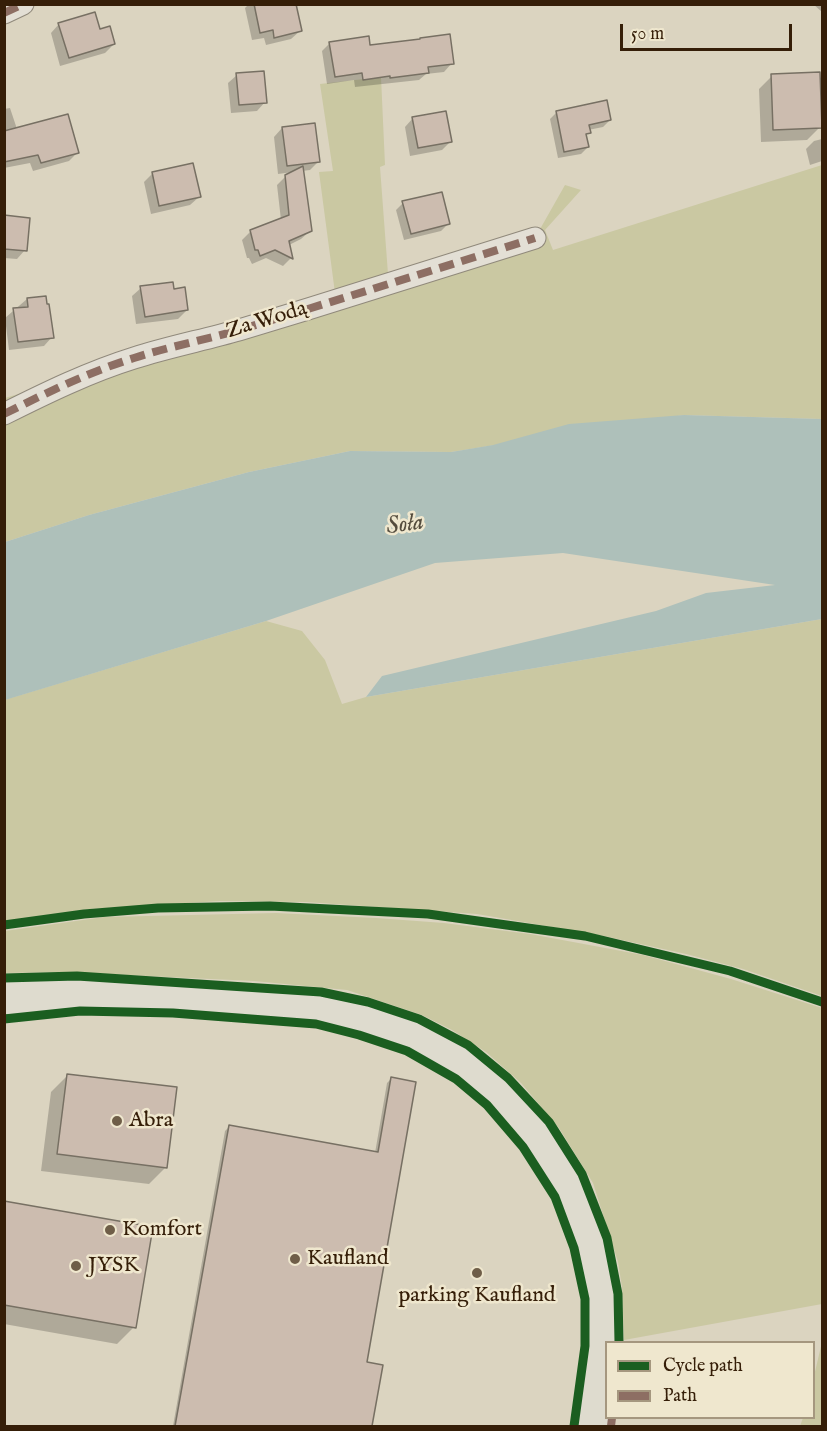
<!DOCTYPE html>
<html>
<head>
<meta charset="utf-8">
<style>
	body { margin:0 }
	#map { position:relative; width:827px; height:1431px; overflow:hidden; background:#dbd4c0; font-family:"IM FELL English",serif }
	canvas { display:block }
	.frame { position:absolute; inset:0; border:6px solid #351e08; pointer-events:none }
	.legend { position:absolute; left:605px; top:1341px; width:210px; height:78px; box-sizing:border-box; background:#efe7ce; border:2px solid #a5977f; margin:0; padding:8px 10px; list-style:none; font-size:18px; color:#351e08 }
	.legend li { display:flex; align-items:center; gap:12px; height:30px }
	.legend b { width:30px; border:2px solid #a5977f }
	.scale { position:absolute; left:620px; top:24px; width:172px; height:27px; box-sizing:border-box; border:3px solid #351e08; border-top:0; padding-left:8px; font-size:18px; line-height:21px; white-space:nowrap; color:#351e08; -webkit-text-stroke:4px #efe7ce; paint-order:stroke }
</style>
</head>
<body>
<div id="map">
<canvas width="827" height="1431"></canvas>
<div class="frame"></div>
<ul class="legend">
<li><b style="height:8px;background:#1b5e20"></b>Cycle path</li>
<li><b style="height:8px;background:#8d6e63"></b>Path</li>
</ul>
<div class="scale">50 m</div>
</div>
<script>
const ctx = document.querySelector('canvas').getContext('2d');
ctx.lineJoin = 'round';
function fillPath(path, color) { ctx.fillStyle = color; ctx.fill(path, 'evenodd'); }
function strokePath(path, color, width, dash) { ctx.strokeStyle = color; ctx.lineWidth = width; ctx.lineCap = dash ? 'butt' : 'round'; ctx.setLineDash(dash || []); ctx.stroke(path); }
function label(font, color, halo, rows, align = 'center') {
  ctx.font = font + ' "IM FELL English",serif'; ctx.lineWidth = 5; ctx.setLineDash([]); ctx.textBaseline = 'middle'; ctx.strokeStyle = halo; ctx.fillStyle = color; for (const [text, x, y, turn = 0] of rows) {
    ctx.save(); ctx.translate(x, y); ctx.rotate((+turn || 0) * Math.PI / 180); ctx.textAlign = isNaN(turn) ? turn : align; if (halo) ctx.strokeText(text, 0, 0); ctx.fillText(text, 0, 0); ctx.restore();
  }
}
fillPath(new Path2D(`
	M381,77L385,165L380,167L388,274L535,238L565,185L581,190L545,230L553,250L822,165V419L684,415L451,452L350,451L249,472L89,515L5,542V398L96,371L335,293L319,172L333,171L320,84Z
	M822,619V996L743,969L686,954L604,936L477,914L306,902L220,901L90,909L5,921L4,700L266,621L302,631L325,660L342,704L366,697Z
	M276,913L376,918L444,923L530,934L643,955L731,979L822,1008V1304L624,1340L622,1287L618,1262L593,1183L559,1128L521,1083L486,1052L452,1030L422,1015L347,990L254,981L168,977L66,972L5,973V931L104,917Z
	M822,1342V1426H800L803,1418H814V1376Z`), '#cac8a2');
fillPath(new Path2D(`
	M684,415L822,419V619L366,697L382,676L656,611L706,593L775,585L563,553L435,563L266,621L5,700V542L89,515L249,472L350,451L451,452L493,445L569,424Z`), '#aec0ba');
fillPath(new Path2D(`
	M249,4H294L300,31L291,39L266,45L264,38L252,40L245,8Z
	M813,4H822V12Z
	M59,24L99,31L114,44L105,53L60,66L51,33Z
	M330,43L369,47L452,63L444,72L426,74L419,80L355,87L354,80L327,84L322,51Z
	M237,75L265,102L257,111L231,113L228,83Z
	M772,76L820,127L807,140L761,142L759,89Z
	M10,108L17,129L77,153L69,161L33,171L30,163L4,168V109Z
	M557,112L610,120L603,127L588,130L589,132L585,136L588,147L581,154L558,158L550,119Z
	M413,118L451,141L442,150L410,156L405,127Z
	M282,128L318,162L310,170L302,171L310,231L301,239L289,245L291,258L283,266L266,258L252,264L249,258H247L242,240L251,231L281,220L277,185L286,176L293,172L278,174L274,137Z
	M822,139V161L810,165L806,149L814,141Z
	M152,174L199,197L190,205L151,214L144,182Z
	M403,203L448,224L441,231L404,240L396,210Z
	M4,217L25,250L17,259L4,258Z
	M141,288L172,290L187,310L178,319L136,324L132,296Z
	M27,299L52,337L44,346L9,350L5,318Z
	M67,1076L166,1167L149,1184L41,1171L51,1092Z
	M391,1079L365,1363L381,1366L370,1426H173L225,1131L229,1127L375,1153L387,1083Z
	M4,1202L134,1327L117,1344L4,1324Z`), '#0003');
const building = new Path2D(`
	M254,4H296L302,31L274,38L273,30L260,33Z
	M95,12L100,29L110,26L115,44L69,58L58,23Z
	M450,34L454,64L428,67L429,73L390,78V76L363,80L362,73L335,77L329,42L369,36L370,45L420,39V38Z
	M264,71L267,103L239,105L236,73Z
	M820,72L822,128L773,130L771,74Z
	M607,100L611,120L589,125L591,133L586,134L589,147L564,152L556,111Z
	M446,111L452,142L418,148L412,117Z
	M68,114L79,153L41,163L38,155L4,162V131Z
	M315,123L320,162L287,166L282,127Z
	M193,163L201,197L159,206L152,172Z
	M303,166L312,231L289,241L293,259L275,250L260,256L258,250H255L250,230L289,215L285,175Z
	M442,192L450,224L411,234L402,201Z
	M4,215L30,218L27,251L4,249Z
	M173,282L174,289L185,287L188,310L145,317L140,286Z
	M46,296L47,304H49L54,338L18,342L13,308L28,307L27,298Z
	M67,1074L177,1087L167,1168L57,1154Z
	M391,1077L416,1082L367,1362L383,1365L372,1426H175L229,1125L378,1152Z
	M4,1201L153,1227L136,1328L4,1305Z`);
fillPath(building, '#ccbcaf');
strokePath(building, '#777063', 1.5);
const minor = new Path2D(`
	M4,13L23,4
	M4,414C46,393 89,372 134,358C168,347 204,340 239,330C338,300 437,269 535,238`);
const primary = new Path2D(`
	M4,998L74,995L174,997L319,1009L363,1017L412,1035L461,1062L498,1092L537,1135L570,1191L589,1242L599,1296L601,1346L592,1426`);
strokePath(minor, '#90897b', 23);
strokePath(primary, '#777063', 35);
strokePath(minor, '#e3dfd5', 21);
strokePath(primary, '#dedbce', 33);
strokePath(new Path2D(`
	M4,13L23,4
	M4,414C46,393 89,372 134,358C168,347 204,340 239,330C338,300 437,269 535,238
	M611,1426L612,1418`), '#8d6e63', 8, [15, 8]);
strokePath(new Path2D(`
	M4,925L84,914L158,908L270,906L428,914L585,936L730,971L822,1002
	M4,978L77,976L321,992L368,1002L419,1019L468,1045L508,1078L549,1122L582,1174L607,1238L618,1294L619,1342
	M4,1019L80,1011L173,1013L316,1024L359,1035L407,1051L456,1079L487,1105L523,1147L555,1197L574,1248L585,1299V1346L574,1426`), '#1b5e20', 9);
for (const [x, y, r, color] of [
	[117,1121,6,"#6f5e48"],
	[110,1230,6,"#6f5e48"],
	[295,1259,6,"#6f5e48"],
	[76,1266,6,"#6f5e48"],
	[477,1273,6,"#6f5e48"]
]) { const dot = new Path2D(); dot.arc(x, y, r, 0, 2 * Math.PI); ctx.fillStyle = color; ctx.fill(dot); strokePath(dot, '#efe7ce', 2); }
label('22px', '#351e08', '#efe7ce', [
	["Za Wodą",267,321,-17]
]);
label('22px', '#351e08', '#efe7ce', [
	["Abra",129,1121],
	["Komfort",122,1230],
	["Kaufland",307,1259],
	["JYSK",88,1266],
	["parking Kaufland",477,1296,"center"]
], 'left');
label('italic 24px', '#544c3d', '#efe7ce', [
	["Soła",405,526,-8]
]);
</script>
</body>
</html>
